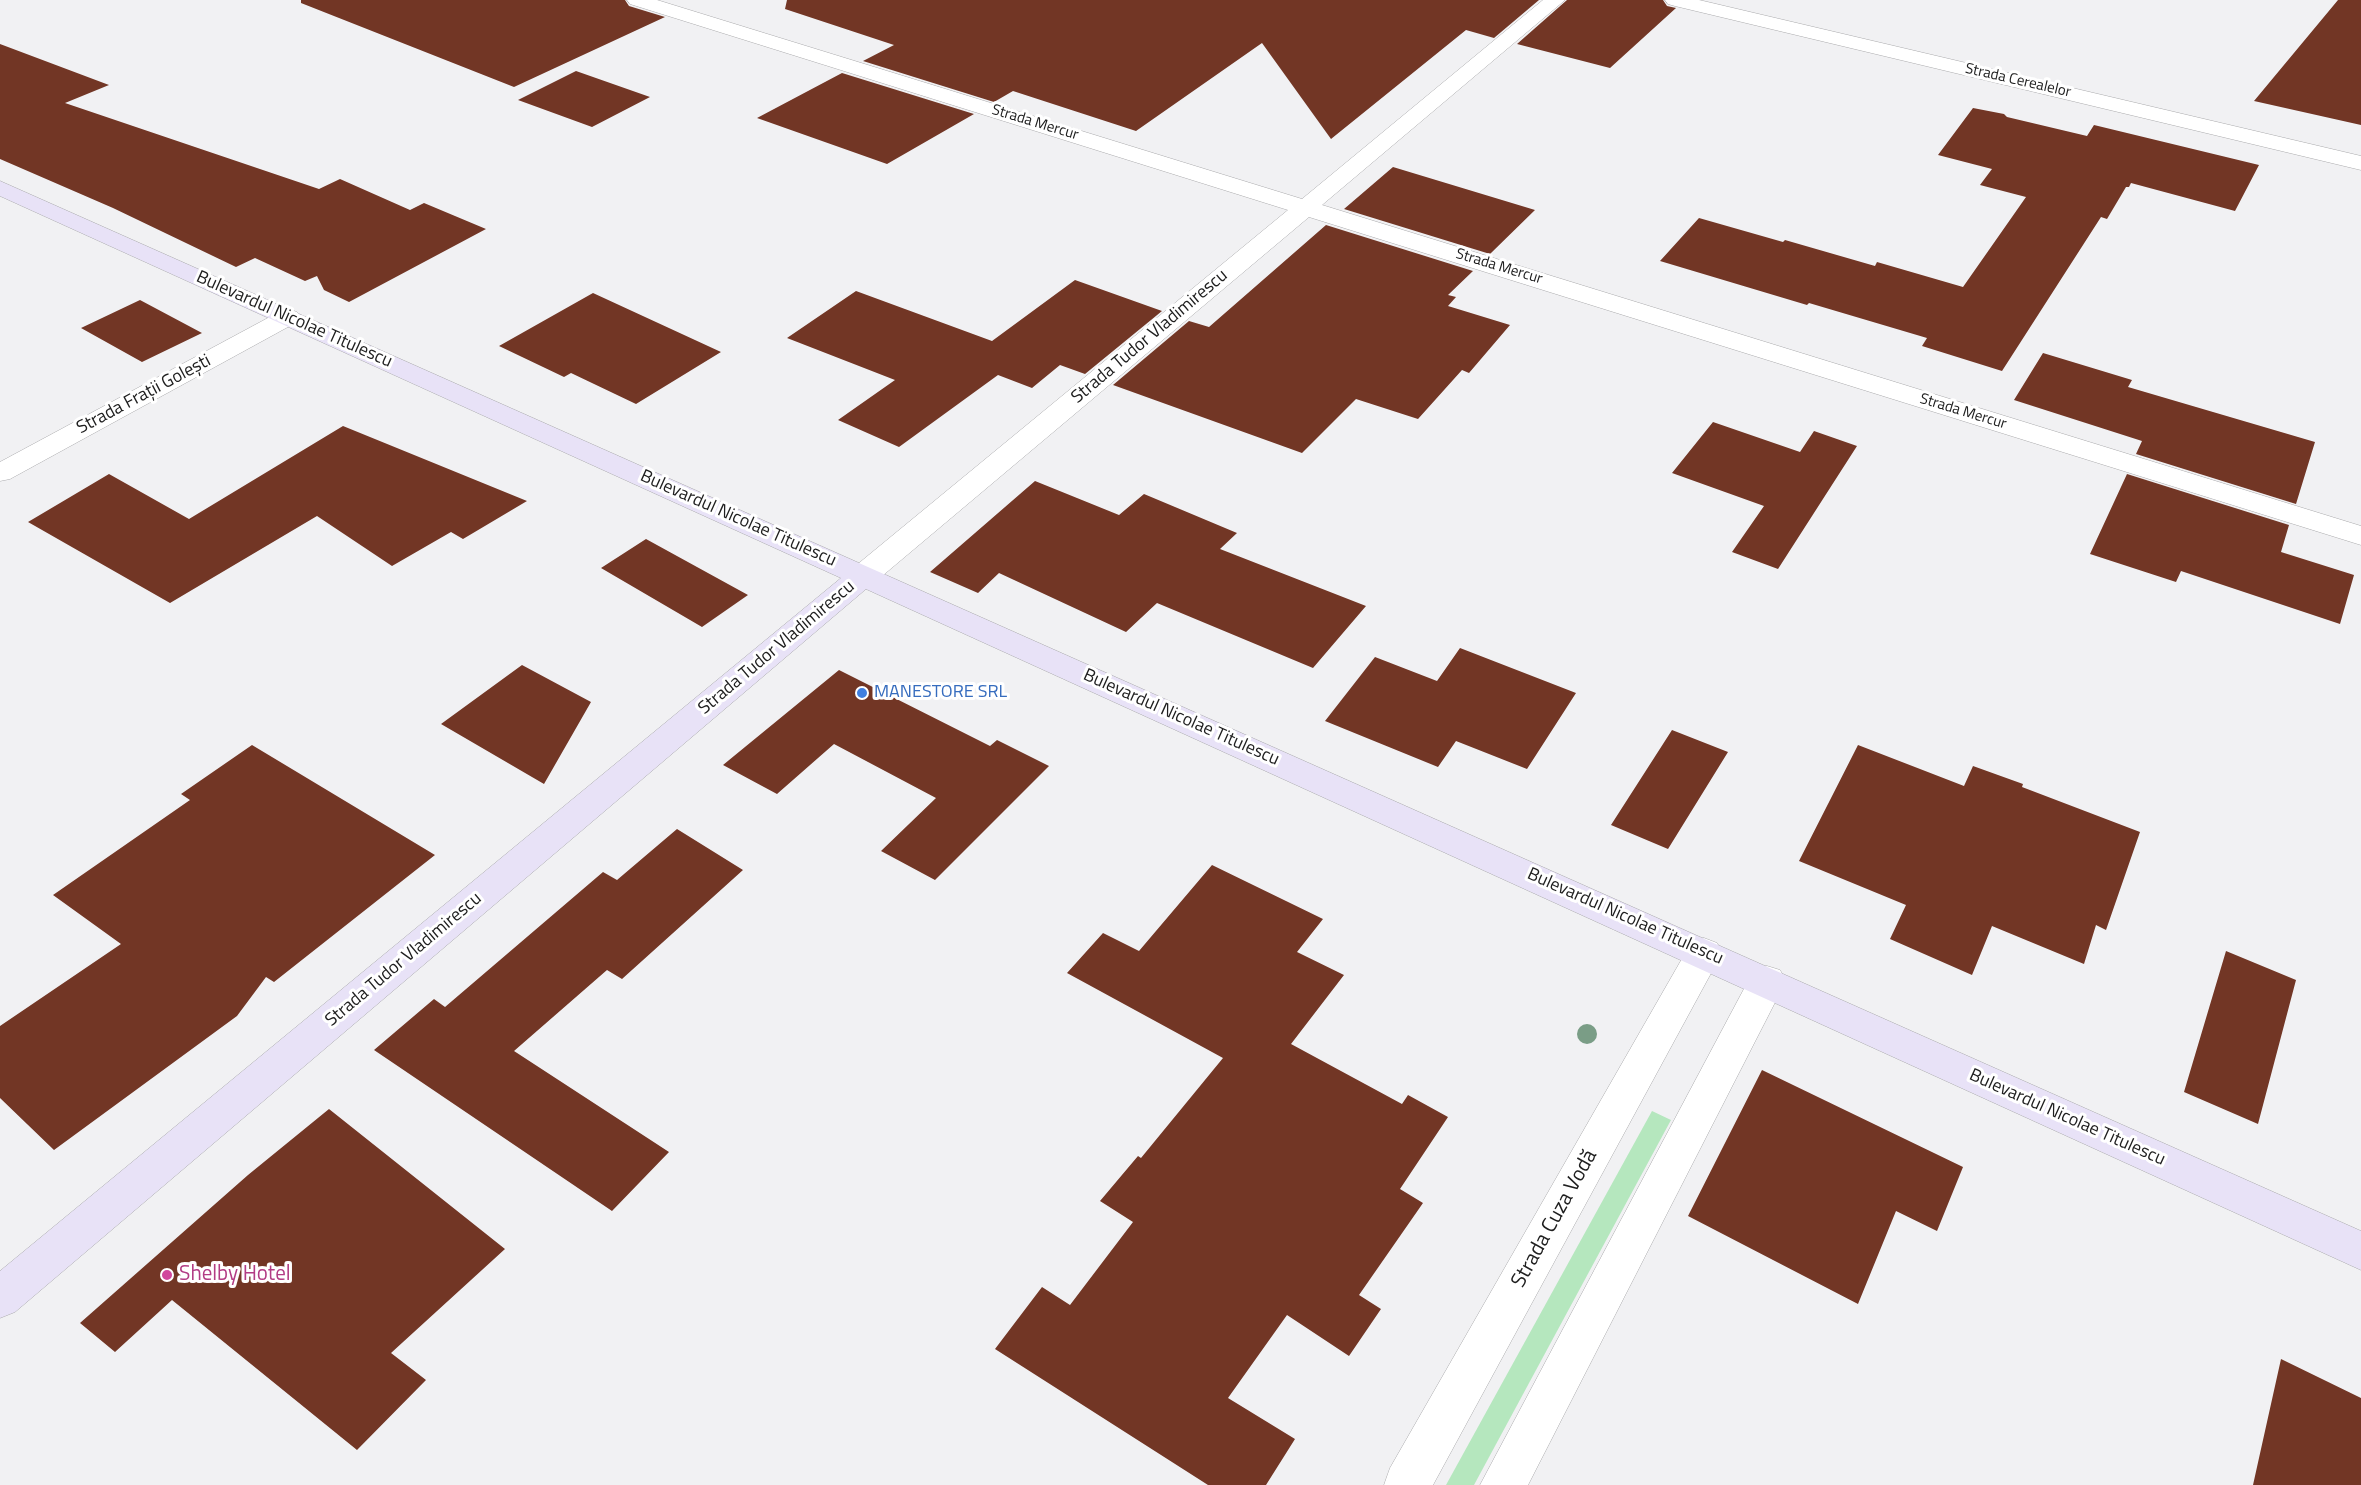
<!DOCTYPE html>
<html>
<head>
<meta charset="utf-8">
<style>
	body { margin:0 }
	canvas { display:block; background:#f1f1f3 }
</style>
</head>
<body>
<canvas width="2361" height="1485"></canvas>
<script>
const ctx = document.querySelector('canvas').getContext('2d');
ctx.lineJoin = 'round';
function fillPath(path, color) { ctx.fillStyle = color; ctx.fill(path, 'evenodd'); }
function strokePath(path, color, width, dash) { ctx.strokeStyle = color; ctx.lineWidth = width; ctx.lineCap = dash ? 'butt' : 'round'; ctx.setLineDash(dash || []); ctx.stroke(path); }
function label(font, color, halo, rows, align = 'center') {
  ctx.font = font + ' "Titillium Web",sans-serif'; ctx.lineWidth = 6; ctx.setLineDash([]); ctx.textBaseline = 'middle'; ctx.strokeStyle = halo; ctx.fillStyle = color; for (const [text, x, y, turn = 0] of rows) {
    ctx.save(); ctx.translate(x, y); ctx.rotate((+turn || 0) * Math.PI / 180); ctx.textAlign = isNaN(turn) ? turn : align; if (halo) ctx.strokeText(text, 0, 0); ctx.fillText(text, 0, 0); ctx.restore();
  }
}
fillPath(new Path2D(`
	M1652,1111L1671,1120L1474,1485H1446Z`), '#b5e7be');
fillPath(new Path2D(`
	M301,0H625L629,6L665,17L514,87L301,3Z
	M787,0H1539L1494,38L1466,30L1331,139L1262,43L1136,131L1013,91L994,102L863,61L894,45L785,9Z
	M1567,0H1663L1667,6L1676,8L1610,68L1517,44Z
	M2338,0H2361V125L2254,101Z
	M0,44L109,85L65,103L319,189L340,179L410,210L424,203L486,229L349,302L324,290L317,276L305,281L255,258L236,267L113,208L0,159Z
	M576,71L650,97L592,127L518,100Z
	M842,73L974,114L887,164L757,118Z
	M1973,108L2004,114L2007,117L2087,136L2094,125L2259,165L2235,211L2131,183L2129,187H2126L2107,219L2101,217L2002,371L1922,346L1927,338L1809,303L1807,305L1660,261L1699,218L1783,242L1785,240L1875,266L1877,262L1963,287L2026,197L1980,185L1992,169L1938,155Z
	M1393,167L1535,210L1490,254L1344,209Z
	M1326,225L1473,271L1448,295L1456,297L1448,306L1510,325L1469,373L1462,370L1418,419L1356,399L1302,453L1113,385L1189,321L1209,327Z
	M1075,280L1162,311L1085,374L1060,365L1032,388L998,375L899,447L838,420L895,380L787,338L856,291L992,341Z
	M593,293L721,352L636,404L571,373L564,377L499,346Z
	M140,300L202,333L142,362L81,328Z
	M2043,353L2132,380L2128,387L2315,442L2296,504L2136,454L2142,441L2014,400Z
	M1713,422L1800,452L1814,431L1857,446L1778,569L1732,552L1764,506L1672,473Z
	M343,426L527,501L463,539L451,532L392,566L317,516L170,603L28,522L109,474L189,519Z
	M2127,474L2289,525L2281,552L2354,575L2340,624L2181,571L2176,582L2090,554Z
	M1035,481L1119,515L1144,494L1237,533L1220,549L1366,606L1313,668L1157,603L1126,632L999,573L978,593L930,572Z
	M646,539L748,595L702,627L601,568Z
	M1460,648L1576,693L1527,769L1456,741L1438,767L1325,721L1375,657L1437,681Z
	M522,665L591,702L544,784L441,724Z
	M839,670L990,746L997,740L1049,766L935,880L881,851L936,798L834,744L777,794L723,765Z
	M1672,730L1728,752L1668,849L1611,825Z
	M252,745L435,855L274,982L266,977L237,1016L54,1150L0,1098V1026L121,944L53,895L190,800L181,794Z
	M1858,745L1964,786L1973,766L2023,784L2022,787L2140,832L2106,930L2096,925L2084,964L1992,926L1972,975L1890,939L1906,905L1799,861Z
	M677,829L743,870L622,979L607,970L514,1051L669,1152L612,1211L374,1050L434,999L445,1007L603,872L617,880Z
	M1212,865L1323,919L1297,952L1344,975L1291,1044L1402,1104L1408,1095L1448,1117L1400,1189L1423,1203L1359,1295L1381,1309L1349,1356L1287,1315L1228,1398L1295,1439L1266,1485H1208L995,1349L1042,1287L1070,1305L1133,1222L1100,1201L1138,1156L1141,1158L1223,1058L1067,973L1103,933L1139,951Z
	M2226,951L2296,980L2258,1124L2184,1092Z
	M1762,1070L1963,1167L1937,1231L1896,1211L1858,1304L1688,1216Z
	M329,1109L505,1249L391,1353L426,1380L357,1450L172,1300L115,1352L80,1323L248,1175Z
	M2281,1359L2361,1398V1485H2253Z`), '#723625');
const street = new Path2D(`
	M627,0H657L1302,199L1543,0H1565L1322,205L2361,526V545L1309,217L875,582L864,585L853,582L849,575L853,568L1288,210L630,4Z
	M1665,0H1699L2361,156V170L1675,6L1668,4Z
	M288,309L297,312L301,317L297,322L10,479L0,481V462L279,312Z
	M1704,938L1717,943L1722,953L1433,1485H1384L1390,1468L1691,943Z
	M1767,966L1780,970L1786,981L1528,1485H1480L1754,970Z`);
const secondary = new Path2D(`
	M0,181L2361,1231V1270L866,589L15,1312L0,1318V1271L841,578L0,196Z`);
strokePath(street, '#ababad', 1);
strokePath(secondary, '#ababad', 1);
fillPath(street, '#fff');
fillPath(secondary, '#e8e2f7');
ctx.fillStyle = '#7a9d86';
for (const [x, y] of [
	[1587,1034]
]) { ctx.beginPath(); ctx.arc(x, y, 10, 0, 2 * Math.PI); ctx.fill(); }
for (const [x, y, r, color] of [
	[862,693,6,"#3f7fe0"],
	[167,1275,6,"#d1479c"]
]) { const dot = new Path2D(); dot.arc(x, y, r, 0, 2 * Math.PI); ctx.fillStyle = color; ctx.fill(dot); strokePath(dot, '#fff', 2); }
label('15px', '#202020', '#fff', [
	["Strada Cerealelor",2018,81,13],
	["Strada Mercur",1035,123,17],
	["Strada Mercur",1499,267,17],
	["Strada Mercur",1963,412,17]
]);
label('18px', '#202020', '#fff', [
	["Bulevardul Nicolae Titulescu",294,320,24],
	["Strada Tudor Vladimirescu",1150,337,-40],
	["Strada Frații Golești",144,395,-28],
	["Bulevardul Nicolae Titulescu",738,519,24],
	["Strada Tudor Vladimirescu",777,648,-40],
	["Bulevardul Nicolae Titulescu",1181,718,24],
	["Bulevardul Nicolae Titulescu",1625,917,24],
	["Strada Tudor Vladimirescu",404,960,-40],
	["Bulevardul Nicolae Titulescu",2067,1118,24]
]);
label('18px', '#366cbe', '#fff', [
	["MANESTORE SRL",874,693]
], 'left');
label('21px', '#202020', '#fff', [
	["Strada Cuza Vodă",1555,1219,-61]
]);
label('21px', '#b23c85', '#fff', [
	["Shelby Hotel",179,1275]
], 'left');
</script>
</body>
</html>
